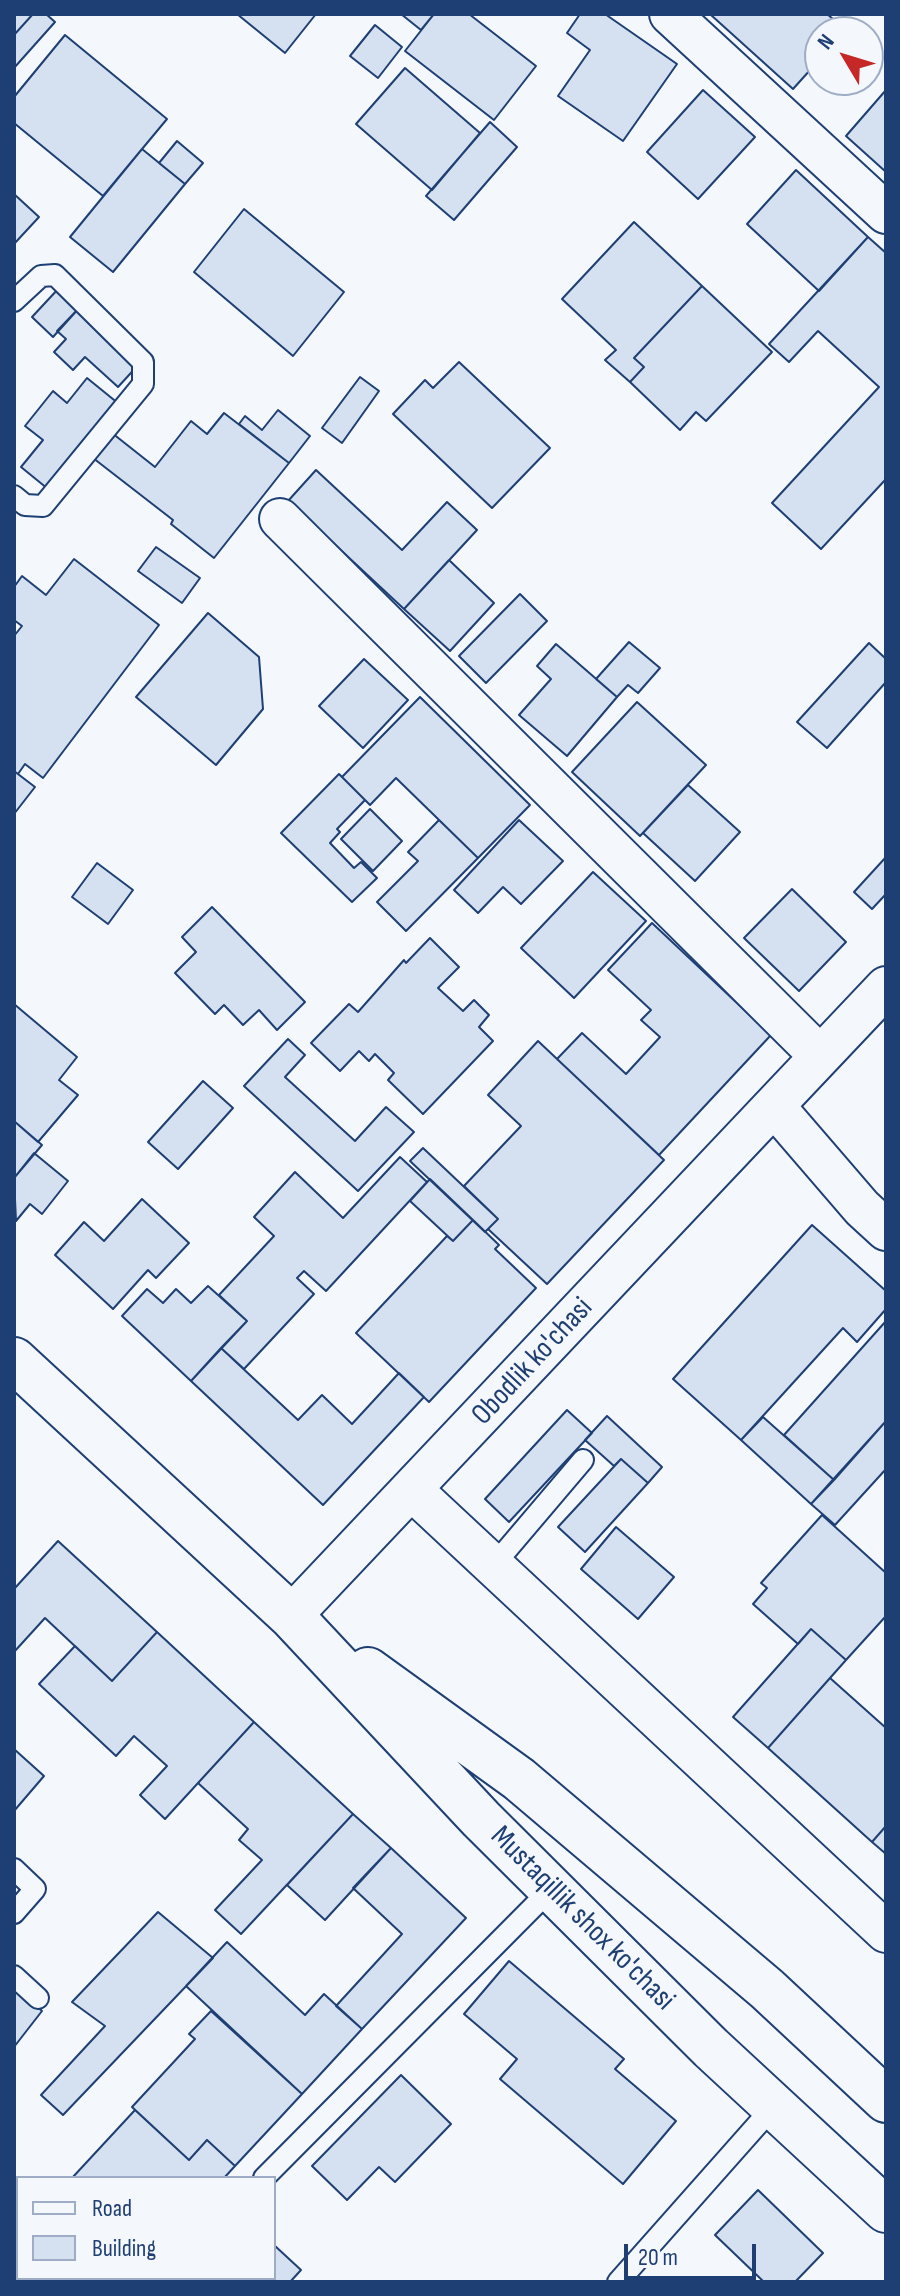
<!DOCTYPE html>
<html>
<head>
<meta charset="utf-8">
<style>
	body { margin:0 }
	#map { position:relative; width:900px; height:2296px; overflow:hidden; background:#f4f7fb; font-family:"Sofia Sans Condensed",sans-serif }
	canvas { display:block }
	.frame { position:absolute; inset:0; border:16px solid #1d3f73; pointer-events:none }
	.legend { position:absolute; left:16px; top:2176px; width:260px; height:104px; box-sizing:border-box; background:#f4f7fb; border:2px solid #9eadc5; margin:0; padding:10px 14px; list-style:none; font-size:24px; color:#1d3f73 }
	.legend li { display:flex; align-items:center; gap:16px; height:40px }
	.legend b { width:40px; border:2px solid #9eadc5 }
	.north { position:absolute; left:804px; top:16px; width:80px; height:80px; box-sizing:border-box; background:#f4f7fb; border:2px solid #9eadc5; border-radius:50%; rotate:308deg; font-size:22px; font-weight:700; line-height:32px; text-align:center; color:#1d3f73 }
	.north::after { content:''; display:block; margin:auto; width:28px; height:36px; background:#c62828; clip-path:polygon(50% 0,100% 100%,50% 72%,0 100%) }
	.scale { position:absolute; left:624px; top:2244px; width:132px; height:36px; box-sizing:border-box; border:4px solid #1d3f73; border-top:0; padding-left:10px; font-size:24px; line-height:28px; white-space:nowrap; color:#1d3f73; -webkit-text-stroke:6px #f4f7fb; paint-order:stroke }
</style>
</head>
<body>
<div id="map">
<canvas width="900" height="2296"></canvas>
<div class="frame"></div>
<ul class="legend">
<li><b style="height:10px;background:#f4f7fb"></b>Road</li>
<li><b style="height:22px;background:#d5e0f0"></b>Building</li>
</ul>
<div class="north">N</div>
<div class="scale">20 m</div>
</div>
<script>
const ctx = document.querySelector('canvas').getContext('2d');
ctx.lineJoin = 'round';
function fillPath(path, color) { ctx.fillStyle = color; ctx.fill(path, 'evenodd'); }
function strokePath(path, color, width, dash) { ctx.strokeStyle = color; ctx.lineWidth = width; ctx.lineCap = dash ? 'butt' : 'round'; ctx.setLineDash(dash || []); ctx.stroke(path); }
function label(font, color, halo, rows, align = 'center') {
  ctx.font = font + ' "Sofia Sans Condensed",sans-serif'; ctx.lineWidth = 6; ctx.setLineDash([]); ctx.textBaseline = 'middle'; ctx.strokeStyle = halo; ctx.fillStyle = color; for (const [text, x, y, turn = 0] of rows) {
    ctx.save(); ctx.translate(x, y); ctx.rotate((+turn || 0) * Math.PI / 180); ctx.textAlign = isNaN(turn) ? turn : align; if (halo) ctx.strokeText(text, 0, 0); ctx.fillText(text, 0, 0); ctx.restore();
  }
}
const building = new Path2D(`
	M14,14H33L14,35Z
	M33,14H46L55,22L14,68V35Z
	M237,14H316L285,53Z
	M401,14H434L421,30Z
	M434,14H469L536,66L494,120L405,51Z
	M580,14H605L677,64L623,141L558,96L590,50L567,33Z
	M827,14L846,30L820,32V59L793,89L711,15Z
	M375,25L402,47L378,78L350,56Z
	M65,35L167,119L103,196L14,123V97Z
	M405,68L480,133L432,190L356,124Z
	M703,90L755,137L698,199L647,152Z
	M886,90V172L846,136Z
	M490,122L517,147L454,220L426,196Z
	M177,141L203,163L185,184L159,163Z
	M142,149L185,184L113,272L70,237Z
	M796,170L868,237L819,291L747,224Z
	M14,194L39,217L14,244Z
	M244,209L344,292L293,356L194,272Z
	M634,222L702,286L634,358L644,367L630,382L605,360L616,350L562,299Z
	M868,237L886,253V479L821,549L772,503L879,387L818,331L789,362L769,344Z
	M702,286L772,352L706,421L696,412L680,430L630,382L644,367L634,358Z
	M59,288L80,307L53,337L32,317Z
	M80,307L140,363L118,387L85,357L73,370L54,352L66,339L57,331Z
	M459,362L550,448L492,508L393,414L425,380L433,388Z
	M360,377L379,391L342,443L322,428Z
	M87,378L119,404L48,489L21,467L43,440L25,426L53,391L67,403Z
	M278,410L310,436L289,463L239,424L245,416L262,430Z
	M224,413L289,463L214,558L171,524L173,520L93,458L112,433L155,467L191,421L207,434Z
	M316,470L402,550L447,502L477,530L404,609L288,501Z
	M156,547L200,578L182,603L138,571Z
	M74,559L159,625L43,778L25,764L18,774L14,771V636L22,626L14,620V587L22,576L46,595Z
	M449,560L494,603L450,651L404,609Z
	M520,594L547,621L486,683L459,656Z
	M208,613L259,657L263,709L216,765L136,697Z
	M629,642L660,668L638,693L628,685L617,697L596,679Z
	M869,643L886,659V682L827,748L797,722Z
	M556,644L617,697L567,756L519,715L551,679L537,666Z
	M364,659L408,700L363,748L319,706Z
	M420,697L530,805L478,858L396,778L370,805L342,777Z
	M637,702L706,765L640,836L572,772Z
	M14,771L35,787L14,814Z
	M339,774L365,800L337,829L340,832L330,843L354,868L361,862L377,878L352,902L281,833Z
	M688,785L740,832L695,881L643,833Z
	M370,809L402,841L373,871L341,839Z
	M439,820L478,858L406,931L377,902L418,861L408,852Z
	M519,820L563,861L521,904L503,887L478,913L454,890Z
	M886,857V894L872,909L854,892Z
	M97,863L133,890L108,924L72,897Z
	M593,872L646,921L574,998L521,948Z
	M792,889L846,942L799,991L744,938Z
	M212,907L305,1002L277,1030L259,1010L243,1025L224,1005L215,1014L175,973L196,952L182,937Z
	M652,923L771,1035L659,1155L557,1059L582,1033L626,1074L660,1037L641,1020L651,1010L608,970Z
	M430,938L459,967L438,988L463,1011L474,1000L489,1015L479,1027L493,1041L423,1114L388,1080L394,1073L375,1054L369,1061L359,1051L340,1071L311,1043L349,1004L358,1012L404,960L406,963Z
	M14,1004L77,1057L59,1080L78,1095L38,1142L14,1121Z
	M288,1039L305,1055L285,1077L355,1141L386,1107L414,1132L358,1191L244,1086Z
	M538,1041L664,1160L547,1284L488,1229L498,1219L464,1186L521,1126L488,1095Z
	M203,1081L233,1108L178,1169L148,1142Z
	M14,1121L42,1145L14,1178Z
	M423,1148L498,1219L485,1232L410,1161Z
	M34,1153L68,1181L42,1214L30,1204L16,1221L14,1178Z
	M400,1157L427,1182L326,1291L304,1271L297,1278L314,1294L244,1369L221,1348L247,1321L219,1295L274,1236L254,1217L295,1172L343,1218Z
	M430,1179L473,1220L453,1241L410,1201Z
	M142,1199L189,1243L156,1278L148,1270L113,1309L55,1255L84,1222L104,1241Z
	M473,1220L499,1245L495,1249L536,1288L429,1402L356,1333L447,1236L453,1241Z
	M812,1225L886,1291V1309L857,1342L843,1328L741,1440L673,1379Z
	M208,1286L247,1321L191,1381L122,1316L147,1289L163,1303L176,1289L191,1303Z
	M886,1321V1421L834,1480L784,1435Z
	M221,1348L298,1420L322,1395L352,1424L399,1373L424,1397L323,1505L191,1381Z
	M567,1410L592,1433L509,1522L485,1499Z
	M607,1416L662,1467L648,1483L621,1459L614,1466L585,1440Z
	M763,1417L834,1480L811,1504L741,1440Z
	M886,1421V1469L835,1525L811,1504Z
	M621,1459L648,1483L585,1552L558,1527Z
	M822,1515L886,1573V1616L846,1660L811,1629L798,1644L753,1604L767,1588L761,1583Z
	M616,1527L674,1577L638,1619L581,1569Z
	M58,1541L157,1632L112,1681L45,1618L14,1652V1589Z
	M811,1629L846,1660L768,1748L733,1717Z
	M157,1632L254,1722L165,1819L140,1795L167,1766L134,1736L116,1756L39,1684L75,1646L112,1681Z
	M830,1678L886,1728V1826L872,1842L768,1748Z
	M254,1722L353,1814L241,1934L215,1910L262,1860L239,1840L248,1829L198,1783Z
	M14,1749L44,1776L14,1811Z
	M353,1814L391,1848L325,1920L287,1885Z
	M886,1826V1854L872,1842Z
	M391,1848L466,1918L362,2029L336,2006L402,1934L353,1888Z
	M158,1912L213,1958L63,2115L41,2095L105,2026L72,2002Z
	M227,1942L305,2015L324,1994L362,2029L302,2094L186,1986Z
	M509,1961L624,2059L615,2069L676,2121L623,2184L500,2079L517,2059L464,2014Z
	M14,1985L42,2011L14,2047Z
	M211,2011L302,2094L235,2166L207,2140L189,2160L132,2107L195,2039L189,2034Z
	M401,2075L451,2124L395,2182L379,2167L347,2200L312,2166Z
	M135,2110L189,2160L207,2140L235,2166L224,2178H72Z
	M758,2190L823,2253L795,2282H764L715,2235Z
	M18,2236V2278H132L128,2282H18L14,2275V2240Z
	M274,2245L301,2270L290,2282H195L199,2278H274Z`);
fillPath(building, '#d5e0f0');
strokePath(building, '#1d3f73', 2);
const lane = new Path2D(`
	M14,301L41,276L55,275L143,362V384L43,506L25,505L14,496
	M493,1566L583,1460
	M14,1869L35,1889L14,1913
	M14,1976L38,1998
	M264,2178L551,1889
	M161,2282L165,2278
	M618,2282L774,2106`);
const street = new Path2D(`
	M670,14L886,213
	M280,519L820,1056
	M775,1107L862,1208L886,1230
	M412,1490L886,1932
	M291,1616L886,987`);
const primary = new Path2D(`
	M14,1360L291,1616L481,1819L711,2048L886,2210
	M368,1670L519,1779L767,1989L886,2100`);
strokePath(lane, '#1d3f73', 24);
strokePath(street, '#1d3f73', 44);
strokePath(primary, '#1d3f73', 48);
strokePath(lane, '#f4f7fb', 20);
strokePath(street, '#f4f7fb', 40);
strokePath(primary, '#f4f7fb', 44);
label('30px', '#1d3f73', '#f4f7fb', [
	["Obodlik ko'chasi",533,1362,-47],
	["Mustaqillik shox ko'chasi",582,1919,45]
]);
</script>
</body>
</html>
